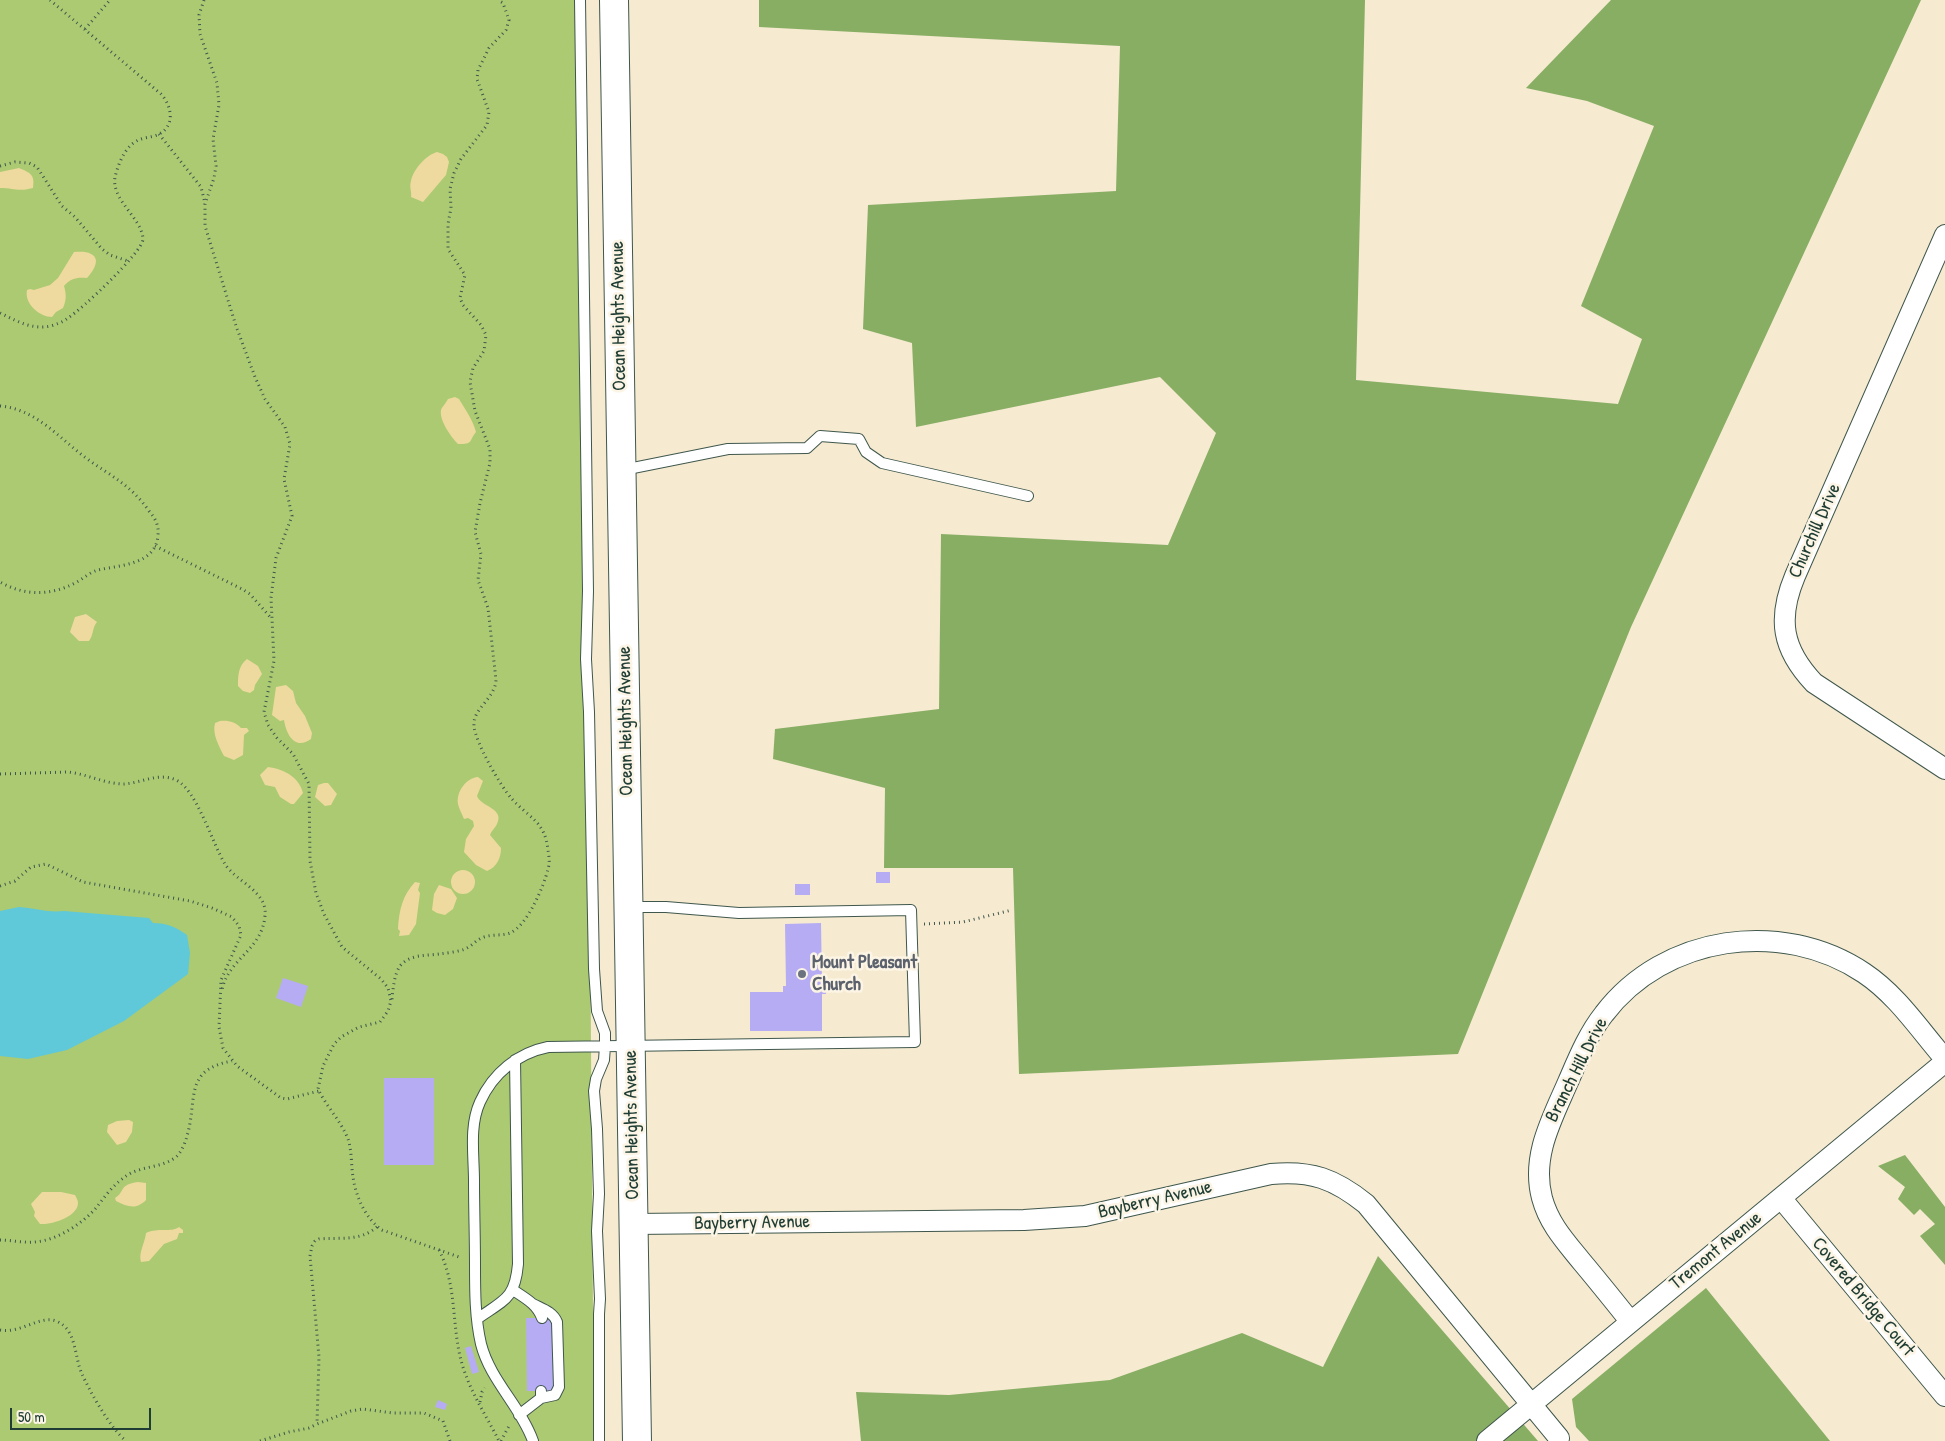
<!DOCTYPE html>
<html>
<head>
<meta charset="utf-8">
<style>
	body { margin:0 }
	#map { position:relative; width:1945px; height:1441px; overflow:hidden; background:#f6ead1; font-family:"Patrick Hand",sans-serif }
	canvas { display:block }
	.scale { position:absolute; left:10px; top:1408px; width:141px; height:22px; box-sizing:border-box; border:2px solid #1f3d34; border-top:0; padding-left:6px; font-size:15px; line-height:18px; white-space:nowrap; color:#1f3d34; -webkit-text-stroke:4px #fcf5e5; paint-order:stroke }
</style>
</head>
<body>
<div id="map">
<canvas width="1945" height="1441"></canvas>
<div class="scale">50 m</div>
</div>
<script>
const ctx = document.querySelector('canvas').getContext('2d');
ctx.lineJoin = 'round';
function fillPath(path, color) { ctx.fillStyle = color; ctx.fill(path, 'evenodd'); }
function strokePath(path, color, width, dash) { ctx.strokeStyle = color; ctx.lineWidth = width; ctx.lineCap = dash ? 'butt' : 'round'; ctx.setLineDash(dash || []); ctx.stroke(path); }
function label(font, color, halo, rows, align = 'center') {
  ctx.font = font + ' "Patrick Hand",sans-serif'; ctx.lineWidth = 5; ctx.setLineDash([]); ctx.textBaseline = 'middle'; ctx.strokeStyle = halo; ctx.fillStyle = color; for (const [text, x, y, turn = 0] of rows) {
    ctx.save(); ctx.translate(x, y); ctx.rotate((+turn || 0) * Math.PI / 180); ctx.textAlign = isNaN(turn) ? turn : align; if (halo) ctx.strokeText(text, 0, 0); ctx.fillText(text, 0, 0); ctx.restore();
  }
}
fillPath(new Path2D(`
	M0,0H583L594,1441H0Z`), '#abca72');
fillPath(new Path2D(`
	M759,0H1365L1356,380L1618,404L1642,339L1581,306L1654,126L1587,101L1526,88L1611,0H1921L1631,627L1458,1054L1019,1074L1013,868H884L885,788L773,759L775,729L939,709L941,534L1168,545L1216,433L1160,377L916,427L912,343L863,329L868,205L1116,191L1120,46L759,27Z
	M1905,1155L1945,1207V1265L1920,1236L1935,1224L1920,1209L1914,1215L1898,1199L1905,1187L1878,1166Z
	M1378,1256L1538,1441H861L856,1392L949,1395L1110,1380L1242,1333L1323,1367Z
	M1706,1288L1830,1441H1589L1576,1427L1572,1399Z`), '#88ae64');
fillPath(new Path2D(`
	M437,152L443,154L447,157L449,162L446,175L423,202L411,197C412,192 409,187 411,181C413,170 426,155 437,152Z
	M19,168C31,173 35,175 33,188C17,192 15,188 0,188V172Z
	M74,252C79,252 86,251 91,254C102,259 92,273 87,278C77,277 71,278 64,286C66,293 67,299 63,308L56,312L52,317C40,317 24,304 27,290L30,289L34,290L50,285L58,278Z
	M455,397L459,399C465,409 473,420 476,432C468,442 474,444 458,444C451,437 439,420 441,410C442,407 446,403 448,399Z
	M86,614L97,622C92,628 94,634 89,641H79L70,632L75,617Z
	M247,659L258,666L262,674L255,685L254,690L250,693L243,691L238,686C238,676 238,666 247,659Z
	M286,685L293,691L296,703L305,716L312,733L311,739C295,751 286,734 284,720L280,721L272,715L276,687Z
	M220,721C228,720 236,722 241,728H247L249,731L244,735L243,755L234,760L224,756C219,746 212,734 215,723Z
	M268,767C284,769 299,777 303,793L294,804H291L280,797L275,787L265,785L260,775Z
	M478,777L483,781L477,796C481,807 505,808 497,824C495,828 492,830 490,835L501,848C501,858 497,867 487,871L476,865L464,852L466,839L474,826L473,821L468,818L464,819C462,814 459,809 458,804C456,792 466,778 478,777Z
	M324,783H328L337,794L331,805L325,806L315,797L318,785Z
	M451 882a12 12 0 1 1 24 0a12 12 0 1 1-24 0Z
	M415,882L420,883L418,890L420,893L416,924L409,935L399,936L400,931L398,929C399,909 403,895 415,882Z
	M439,885L451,889L457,898L453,909L445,915L437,913L432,910L434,894Z
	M129,1120L133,1122L132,1132L126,1142L117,1145L107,1132L108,1125L117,1121Z
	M138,1182L146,1183V1200C136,1210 128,1207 116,1201L115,1198C126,1191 118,1185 138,1182Z
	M42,1192H61L75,1195C76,1197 78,1200 78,1203C78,1217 51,1225 40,1224L34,1216L35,1212L31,1204Z
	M179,1227L183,1230V1233H179L177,1239L164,1244L149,1261L141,1262C138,1253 145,1243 146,1233C158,1227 171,1233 179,1227Z`), '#eeda9e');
fillPath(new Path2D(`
	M19,907C34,908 49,913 64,911L149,918L153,923C167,923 176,927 187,935L190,953L188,974L124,1021L67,1050L28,1059L0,1056V911Z`), '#5fc9da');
fillPath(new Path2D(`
	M876,872H890V883H876Z
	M795,884H810V895H795Z
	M821,923L822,985H825L826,994H822V1031H750V992H783V986H786L785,924Z
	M283,978L308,986L301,1007L276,998Z
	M384,1078H434V1165H384Z
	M526,1318H554L555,1391H527Z
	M471,1346L479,1372L472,1374L465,1348Z
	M438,1400L447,1404L445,1410L435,1407Z`), '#b6acf3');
const lane = new Path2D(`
	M580,0L588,591L586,659L589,712L594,969L597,1011L605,1033V1046L604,1060L596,1079L594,1091L597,1129L599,1194L597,1231L600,1299L599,1314V1441
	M623,470L728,449L807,448L820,436L859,439L866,452L882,463L1028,496
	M513,1290C525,1298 537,1304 542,1318
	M533,1304C543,1309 553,1312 557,1322L559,1387L555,1395L541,1398
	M477,1319C504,1300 515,1299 518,1264L515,1060
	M519,1415L541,1398V1391
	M533,1441C521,1407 490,1380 481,1344C475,1318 475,1291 475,1265C475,1237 474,1209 474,1181C474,1155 469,1126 480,1102C493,1073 518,1053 548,1047L915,1042L911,910L739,913L666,907H628`);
const street = new Path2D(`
	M1945,235L1795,576C1777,619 1782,649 1814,683L1945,769
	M1781,1198L1945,1396
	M633,1224L1024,1220L1085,1216L1271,1174C1311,1170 1335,1179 1366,1204L1559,1438
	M1630,1321C1614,1301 1598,1281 1582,1262C1565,1241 1549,1224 1542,1198C1531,1156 1552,1119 1568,1082C1578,1059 1588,1034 1604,1014C1664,935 1782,918 1864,973C1897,995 1919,1029 1945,1059
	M1487,1441L1945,1062`);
const secondary = new Path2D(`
	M614,0L637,1441`);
strokePath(lane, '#3f574c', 12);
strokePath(street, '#3f574c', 22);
strokePath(secondary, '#3f574c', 30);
strokePath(new Path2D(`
	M204,0L199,15L200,34L217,83L219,105L213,139L216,166L214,178L205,204V226L236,326L255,377L265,399L285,427L290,444L284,479L292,516L276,558L271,598L274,661L264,712L268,725L277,738L293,754L309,784L310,861L316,893L324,914L342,947L381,979L388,988L391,1001L388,1011L380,1022L359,1027L341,1037L334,1044L323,1066L318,1089C326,1106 341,1121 348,1139C352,1151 351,1165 353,1177C356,1197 365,1218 382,1230L462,1258
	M85,29L110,0
	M159,134L201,187L205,203
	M0,166L15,162L29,163L37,167L62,206L75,217L102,249L110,255L128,261
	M0,313C17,321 31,330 51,326C57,324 63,322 68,318C81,310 143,252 143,239C142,218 111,200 115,177C118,165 124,149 135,142C142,137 150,138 157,135C176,127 172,106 161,94L50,0
	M0,406C36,409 59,438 86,458C112,477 130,484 149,511C155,518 159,525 158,535C156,565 120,565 98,570C90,572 83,579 75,583C50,596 25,596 0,582
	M155,546L242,589L250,594L272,619
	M0,774L68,772C87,774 105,784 124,784C141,783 159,772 176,780C197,790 212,843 225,864C236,882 268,891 265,916C262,950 228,959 222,990
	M0,886L15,881L31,867L46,864L83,882L190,901L212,908L232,917L239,926L241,935L221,980L219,1027L223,1048L237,1066L281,1098L287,1099L319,1091
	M924,924L963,922L1012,910
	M392,999C393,989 394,975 400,966C410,954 425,956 439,954C447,953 457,952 465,949C472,946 477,939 484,937C493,934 502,936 510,933C527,926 544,886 548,869C550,863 549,856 548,850C545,821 529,818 512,799C501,787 475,742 474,726C472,709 495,699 496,680L488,608L478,580L481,554L475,532L480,503L490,463V449L475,411L470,382L473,368L484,351L486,335L481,325L463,305L460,298L465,275L448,249V224L451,208L450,189L454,173L461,159L487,125L489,112L477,79L478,70L489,48L506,30L509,20L503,3L498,0
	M377,1227C359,1242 340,1237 319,1239L315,1241L312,1246L310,1256L319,1357L317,1424L351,1411L363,1409L393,1413H424L443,1421L450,1441
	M0,1240C11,1240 23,1243 34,1242C56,1241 82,1224 96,1208C106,1195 116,1181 131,1173C145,1166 165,1167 177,1156C182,1151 185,1143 187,1136C198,1099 183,1070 232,1061
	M439,1250C459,1289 450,1333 465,1373C473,1396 488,1419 499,1441
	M0,1330C20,1334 40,1315 56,1321C77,1329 74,1357 82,1374C90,1392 111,1429 126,1441
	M480,1402L482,1392L485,1388
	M260,1441L289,1432L309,1428L317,1424
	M501,1441L510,1424`), '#3f574c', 3, [1, 4]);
strokePath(lane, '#fff', 10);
strokePath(street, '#fff', 20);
strokePath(secondary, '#fff', 28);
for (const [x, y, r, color] of [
	[802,974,5,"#6b7280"]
]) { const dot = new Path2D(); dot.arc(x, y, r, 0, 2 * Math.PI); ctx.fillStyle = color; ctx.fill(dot); strokePath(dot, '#fcf5e5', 2); }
label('19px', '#1f3d34', '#fcf5e5', [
	["Ocean Heights Avenue",619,316,-91],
	["Churchill Drive",1815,531,-66],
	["Ocean Heights Avenue",626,721,-91],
	["Branch Hill Drive",1577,1070,-63],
	["Ocean Heights Avenue",632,1125,-91],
	["Bayberry Avenue",1155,1200,-13],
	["Bayberry Avenue",752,1223,-1],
	["Tremont Avenue",1716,1251,-39],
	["Covered Bridge Court",1863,1297,50]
]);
label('bold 19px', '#5b616d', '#fcf5e5', [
	["Mount Pleasant",812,963],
	["Church",812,985]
], 'left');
</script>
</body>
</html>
